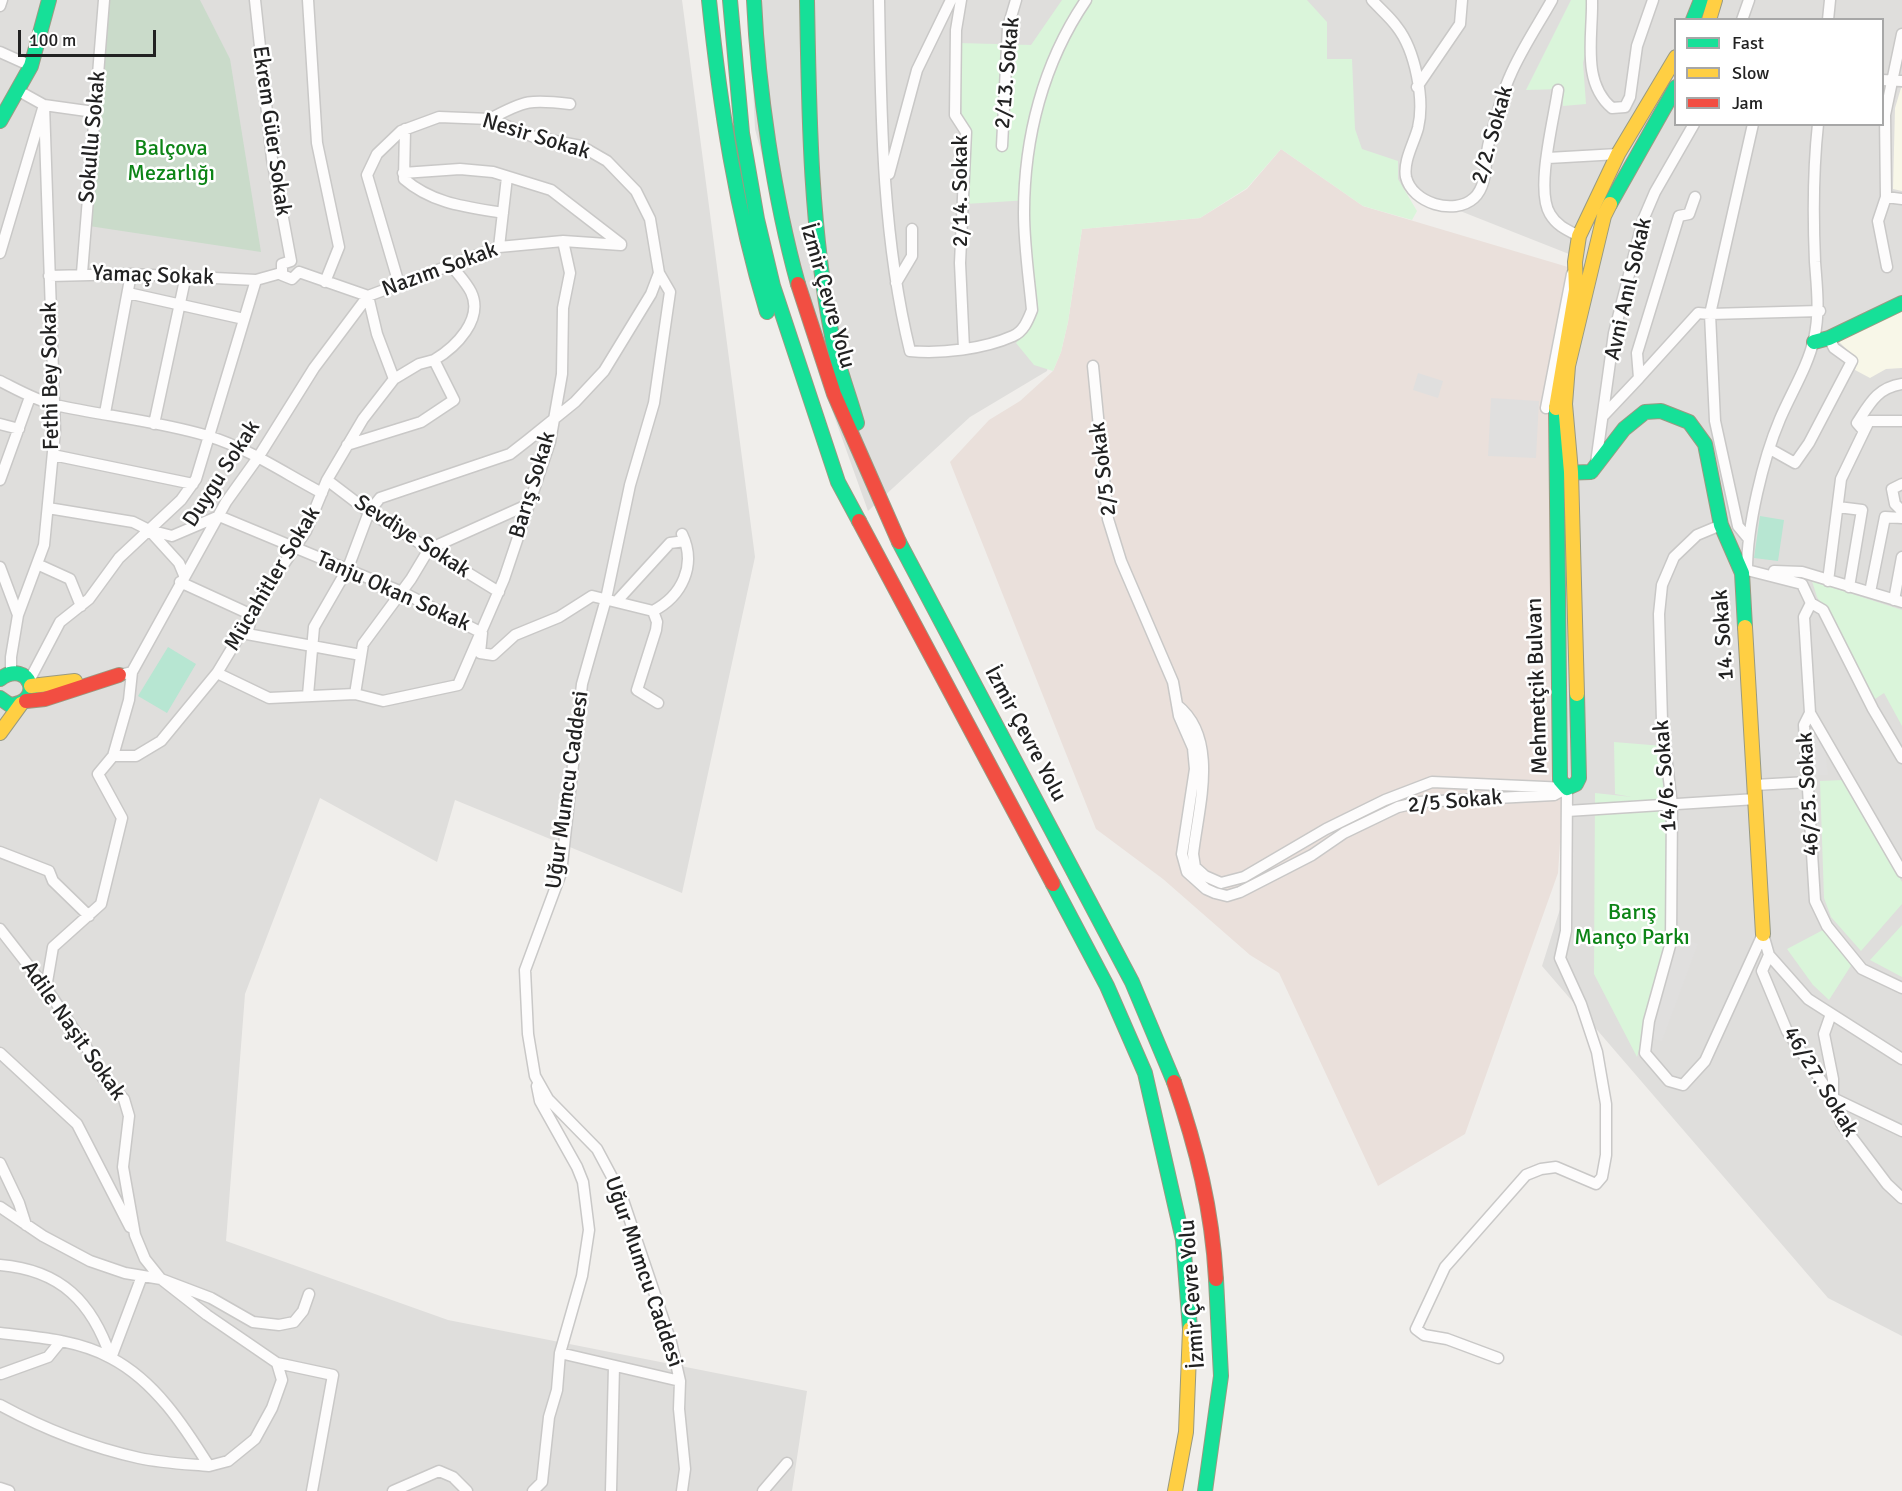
<!DOCTYPE html>
<html>
<head>
<meta charset="utf-8">
<style>
	body { margin:0 }
	#map { position:relative; width:1902px; height:1491px; overflow:hidden; background:#f0eeeb; font-family:Signika,sans-serif }
	canvas { display:block }
	.legend { position:absolute; left:1674px; top:18px; width:210px; height:108px; box-sizing:border-box; background:#fff; border:2px solid #a7a7a7; margin:0; padding:8px 10px; list-style:none; font-size:18px; color:#222 }
	.legend li { display:flex; align-items:center; gap:12px; height:30px }
	.legend b { width:30px; border:2px solid #a7a7a7 }
	.scale { position:absolute; left:18px; top:30px; width:138px; height:27px; box-sizing:border-box; border:3px solid #222; border-top:0; padding-left:8px; font-size:18px; line-height:21px; white-space:nowrap; color:#222; -webkit-text-stroke:4px #fff; paint-order:stroke }
</style>
</head>
<body>
<div id="map">
<canvas width="1902" height="1491"></canvas>
<ul class="legend">
<li><b style="height:8px;background:#16e098"></b>Fast</li>
<li><b style="height:8px;background:#ffcf43"></b>Slow</li>
<li><b style="height:8px;background:#f24e42"></b>Jam</li>
</ul>
<div class="scale">100 m</div>
</div>
<script>
const ctx = document.querySelector('canvas').getContext('2d');
ctx.lineJoin = 'round';
function fillPath(path, color) { ctx.fillStyle = color; ctx.fill(path, 'evenodd'); }
function strokePath(path, color, width, dash) { ctx.strokeStyle = color; ctx.lineWidth = width; ctx.lineCap = dash ? 'butt' : 'round'; ctx.setLineDash(dash || []); ctx.stroke(path); }
function label(font, color, halo, rows, align = 'center') {
  ctx.font = font + ' Signika,sans-serif'; ctx.lineWidth = 5; ctx.setLineDash([]); ctx.textBaseline = 'middle'; ctx.strokeStyle = halo; ctx.fillStyle = color; for (const [text, x, y, turn = 0] of rows) {
    ctx.save(); ctx.translate(x, y); ctx.rotate((+turn || 0) * Math.PI / 180); ctx.textAlign = isNaN(turn) ? turn : align; if (halo) ctx.strokeText(text, 0, 0); ctx.fillText(text, 0, 0); ctx.restore();
  }
}
fillPath(new Path2D(`
	M0,0H682L755,557L682,893L455,800L437,862L320,798L245,994L226,1241L448,1320L807,1391L792,1491H0Z
	M749,0H1902V1336L1828,1298L1542,966L1567,887L1557,554L1574,256L1283,141L1081,224L1047,371L970,417L868,511L822,382L755,129ZM1676,20H1882V124H1676Z`), '#dfdedc');
fillPath(new Path2D(`
	M1901,88H1902V191L1893,189L1895,108Z
	M1902,307V368L1886,369L1870,378L1855,370L1857,359L1839,342Z`), '#f8f7e8');
fillPath(new Path2D(`
	M1281,149L1363,206L1568,267L1550,356L1566,751L1558,873L1465,1134L1378,1186L1279,973L1250,955L1163,879L1096,829L950,462L989,420L1020,401L1053,371L1061,352L1068,322L1082,229L1200,218L1247,189Z`), '#eae0db');
fillPath(new Path2D(`
	M109,0H200L230,59L261,252L89,226Z`), '#cadbca');
fillPath(new Path2D(`
	M1062,0H1307L1327,22V59H1352L1355,129L1362,149L1398,161V179L1417,211L1412,220L1363,206L1281,149L1247,188L1200,218L1082,229L1068,322L1061,352L1053,371L1034,365L1016,343L1030,327L1035,309L1029,200L965,204L959,43L1031,45Z
	M1571,0H1588L1589,37L1583,63L1586,104L1563,106L1562,89L1526,90Z
	M1812,581L1902,610V726L1884,693L1875,699L1817,597Z
	M1614,742L1663,746L1669,941L1637,1057L1594,974L1595,793L1632,797L1615,794Z
	M1843,780L1902,882V904L1861,951L1831,917L1824,898L1820,781Z
	M1902,925V977L1870,960Z
	M1823,930L1852,964L1829,1000L1813,985L1787,949Z`), '#daf5da');
fillPath(new Path2D(`
	M1760,516L1784,520L1778,561L1754,558Z
	M168,647L196,664L167,713L138,696Z`), '#b7e6d2');
fillPath(new Path2D(`
	M1418,373L1443,381L1438,398L1413,390Z
	M1491,398L1539,401L1536,458L1488,456Z
	M1810,730H1814L1825,749L1828,775H1812Z
	M1679,938L1698,944L1662,1041L1651,1038Z`), '#e0dfde');
const street = new Path2D(`
	M255,0L272,159L291,261
	M308,0L317,143L339,247L325,282
	M879,0C881,116 882,237 910,351C941,354 984,349 1013,336C1024,331 1028,320 1032,310C1029,278 1024,245 1024,213C1024,138 1043,63 1086,0
	M961,0L956,30L955,115L966,132L960,263L964,349
	M1372,0C1380,9 1390,17 1397,27C1415,50 1425,99 1418,128C1414,143 1403,161 1406,177C1412,203 1454,216 1474,198C1489,184 1484,159 1489,142C1496,120 1501,96 1510,76C1521,50 1538,25 1552,0
	M1592,0C1593,36 1581,82 1612,108L1625,107L1630,97L1637,46L1653,0
	M0,6L2,0
	M1742,20L1749,0
	M1828,20L1830,0
	M0,52L31,66
	M1882,80L1902,81
	M1417,87L1460,24L1462,0
	M1558,90C1554,119 1535,190 1550,214C1557,226 1567,230 1579,236
	M490,119C525,100 531,99 570,104
	M1753,124L1710,314L1820,311
	M405,129L404,179C433,204 467,207 503,213
	M1002,146L1008,27L1016,0
	M1548,158L1618,154
	M403,173L460,169L493,172L551,190L621,244
	M889,174L917,70L951,0
	M1886,197L1902,199
	M499,247L507,177
	M0,253L44,105L94,112
	M291,261L282,264V275L292,279L299,272
	M1887,267L1878,221L1886,197L1885,115L1902,34
	M299,272L368,296L499,247L563,241L621,245
	M82,273L104,0
	M49,276L131,274L256,280L281,273
	M896,283L912,256V229
	M399,284L367,175L377,154L401,131L439,117L490,119L534,137L581,146L607,161L636,191L650,219L659,273L670,292L654,403L630,485L606,599L582,684L561,873L525,970L528,1034L535,1076L548,1099L597,1149L621,1194L671,1342L680,1381L679,1409L685,1469L682,1491
	M128,293L244,319
	M434,360C456,347 484,319 471,292C466,282 457,273 451,265
	M1093,366L1108,519L1121,561L1173,682L1179,716L1193,748L1195,769L1182,854L1187,872L1206,889L1215,893L1227,896L1240,892L1312,855L1344,833L1398,807L1420,802L1554,795L1567,788
	M1639,378L1698,313L1710,314L1715,421L1738,526L1748,538
	M0,381C18,390 35,400 55,405C105,416 158,421 208,436C250,449 284,473 322,493
	M1546,408L1572,274
	M105,413L131,274
	M1604,415L1639,378L1637,353L1679,216L1689,214L1695,197
	M0,424L19,429
	M154,424L186,275
	M1864,431L1857,423C1870,403 1877,388 1902,384
	M347,445L421,422L454,400L434,360L419,364L394,379
	M1770,449L1795,463L1809,443L1852,361L1834,348L1829,338
	M53,455L193,484
	M1596,463L1614,333L1643,220L1655,192L1694,124
	M0,480L30,397
	M327,480L369,512L499,592
	M1902,484L1892,489L1895,504L1902,511
	M1838,507L1862,510L1849,587
	M48,508L133,522L149,530L179,563L184,575
	M1721,525L1697,535L1674,557L1662,585L1659,614L1662,721L1672,805L1671,942L1649,1021L1645,1053L1669,1081L1683,1085L1705,1061L1763,934
	M149,530L172,536L219,516L402,592L482,633L480,653L493,655L515,635L559,617L592,596L653,611L657,622L656,630L637,690L658,703
	M37,564L70,579L81,606
	M0,567L18,615
	M1747,570L1802,584L1811,603L1804,617L1810,713L1804,725L1815,901L1827,926L1862,969L1902,988
	M1747,570C1747,526 1763,459 1780,419C1791,393 1808,366 1814,339C1820,312 1817,289 1815,262C1813,216 1813,170 1818,124
	M1774,571L1802,572L1902,602
	M1828,581L1841,479L1869,421H1902
	M180,582L252,615L247,634L361,655
	M1870,592L1885,517L1902,518
	M1894,600L1902,557
	M617,601L670,543L685,541
	M1811,603L1823,610L1873,709L1902,758
	M653,611C682,596 697,565 682,534
	M11,672V657L18,615L44,545L55,431L44,105L17,90
	M217,673L269,698L355,694L383,701L458,685L504,579L550,442L562,374L563,308L570,273L563,241
	M119,675L132,672L226,502L259,456L314,368L368,296
	M29,681L60,622L89,599L119,558L181,500L196,479L256,280
	M355,694L363,644L411,579L429,549L527,505
	M308,695L314,627L348,568L369,512L380,498L510,454L528,440L575,402L604,371L651,294L659,273
	M1177,705C1220,739 1198,808 1193,854L1195,867L1205,876L1221,883L1244,877L1326,829L1385,800L1432,782L1567,788
	M1810,713L1902,872
	M113,756H136L161,741L217,673L273,580L306,531L327,480L363,419L394,379L377,334L368,296
	M1755,785L1808,782
	M1567,811L1756,799
	M0,852L49,871L53,881L89,916
	M0,929L46,988L92,1056L103,1078L124,1099L129,1116L123,1167L135,1235L145,1259L161,1279L211,1298L253,1322L279,1325L294,1322L303,1311L309,1294
	M1763,934L1769,955L1808,999L1902,1059
	M1769,955L1762,971L1787,1031L1833,1098L1841,1123L1887,1184L1902,1198
	M46,988L53,947L101,904L122,818L98,774L113,756L129,700L132,672
	M1831,1014L1824,1034L1833,1079V1098L1902,1131
	M0,1053L77,1124L130,1227
	M0,1163L19,1203L26,1225
	M0,1207L43,1236L90,1261L125,1273L161,1279L207,1315L277,1363L333,1375L312,1491
	M0,1265C61,1270 92,1302 111,1358
	M0,1333C37,1337 78,1340 111,1358C155,1381 184,1426 209,1466L228,1461L255,1439L272,1408L282,1380L277,1363
	M560,1353L680,1381
	M111,1358L142,1276
	M1498,1358L1447,1339L1424,1335L1416,1329L1445,1267L1526,1175L1541,1169L1556,1167L1596,1184L1602,1177L1606,1155V1104L1597,1052L1581,1004L1560,958L1566,931L1567,788
	M1,1374L48,1357L61,1341
	M0,1405C44,1429 90,1447 139,1458C162,1463 186,1464 209,1466
	M0,1488L9,1491
	M393,1491L439,1471L453,1477L467,1491
	M533,1491L542,1482L549,1417L557,1390L560,1353L582,1276L589,1230L583,1182L577,1167L540,1101L537,1086
	M611,1491L614,1366
	M763,1491L787,1463`);
const fast = new Path2D(`
	M709,0C720,106 736,210 767,312
	M730,0L742,133L757,219L773,286L838,482L859,521
	M754,0C758,89 774,198 798,284
	M807,0C809,112 810,225 832,336C837,365 849,394 857,423
	M1693,20L1701,0
	M0,121L31,66L49,0
	M1610,204L1676,87
	M1814,342L1829,338L1902,303
	M1556,408L1560,780L1567,788L1576,784L1579,778L1577,694
	M1561,473L1591,472L1624,429L1645,412L1661,411L1689,422L1705,444L1721,525L1742,573L1745,627
	M899,542L1132,982L1174,1082
	M0,679C29,658 46,702 10,705L0,698
	M1053,884L1107,986L1145,1073L1183,1240L1190,1329
	M1205,1491L1221,1376L1216,1279`);
const slow = new Path2D(`
	M1709,20L1715,0
	M1556,408L1576,290L1575,262L1579,236L1618,154L1676,57
	M1745,627L1763,934
	M31,686L75,681
	M1577,694L1571,472L1565,404L1568,366L1604,216L1610,204
	M0,733L21,704
	M1175,1491L1186,1432L1190,1329`);
const jam = new Path2D(`
	M798,284L834,394L899,542
	M859,521L1053,884
	M26,701L45,699L119,675
	M1174,1082C1197,1149 1212,1209 1216,1279`);
strokePath(street, '#c9c8c7', 13);
strokePath(fast, '#999a82', 16);
strokePath(slow, '#999a82', 16);
strokePath(jam, '#999a82', 16);
strokePath(street, '#fdfcfc', 10);
strokePath(fast, '#16e098', 14);
strokePath(slow, '#ffcf43', 14);
strokePath(jam, '#f24e42', 14);
label('22px', '#222', '#fff', [
	["2/13. Sokak",1008,73,-85],
	["Ekrem Güer Sokak",271,131,82],
	["2/2. Sokak",1493,135,-74],
	["Sokullu Sokak",93,137,-85],
	["Nesir Sokak",536,137,17],
	["2/14. Sokak",961,191,-90],
	["Nazım Sokak",440,270,-20],
	["Yamaç Sokak",153,276,2],
	["Avni Anıl Sokak",1629,289,-77],
	["İzmir Çevre Yolu",827,296,74],
	["Fethi Bey Sokak",51,376,-91],
	["2/5 Sokak",1104,469,-97],
	["Duygu Sokak",222,474,-57],
	["Barış Sokak",533,485,-73],
	["Sevdiye Sokak",412,537,33],
	["Mücahitler Sokak",273,579,-59],
	["Tanju Okan Sokak",393,592,24],
	["14. Sokak",1724,635,-94],
	["Mehmetçik Bulvarı",1538,686,-92],
	["İzmir Çevre Yolu",1025,734,62],
	["14/6. Sokak",1666,776,-94],
	["Uğur Mumcu Caddesi",568,790,-82],
	["46/25. Sokak",1809,794,-93],
	["2/5 Sokak",1455,802,-5],
	["Adile Naşit Sokak",73,1031,55],
	["46/27. Sokak",1820,1082,59],
	["Uğur Mumcu Caddesi",643,1272,71],
	["İzmir Çevre Yolu",1193,1294,-94]
]);
label('22px', '#0c8416', '#fff', [
	["Balçova",171,149],
	["Mezarlığı",171,174],
	["Barış",1632,913],
	["Manço Parkı",1632,938]
]);
</script>
</body>
</html>
